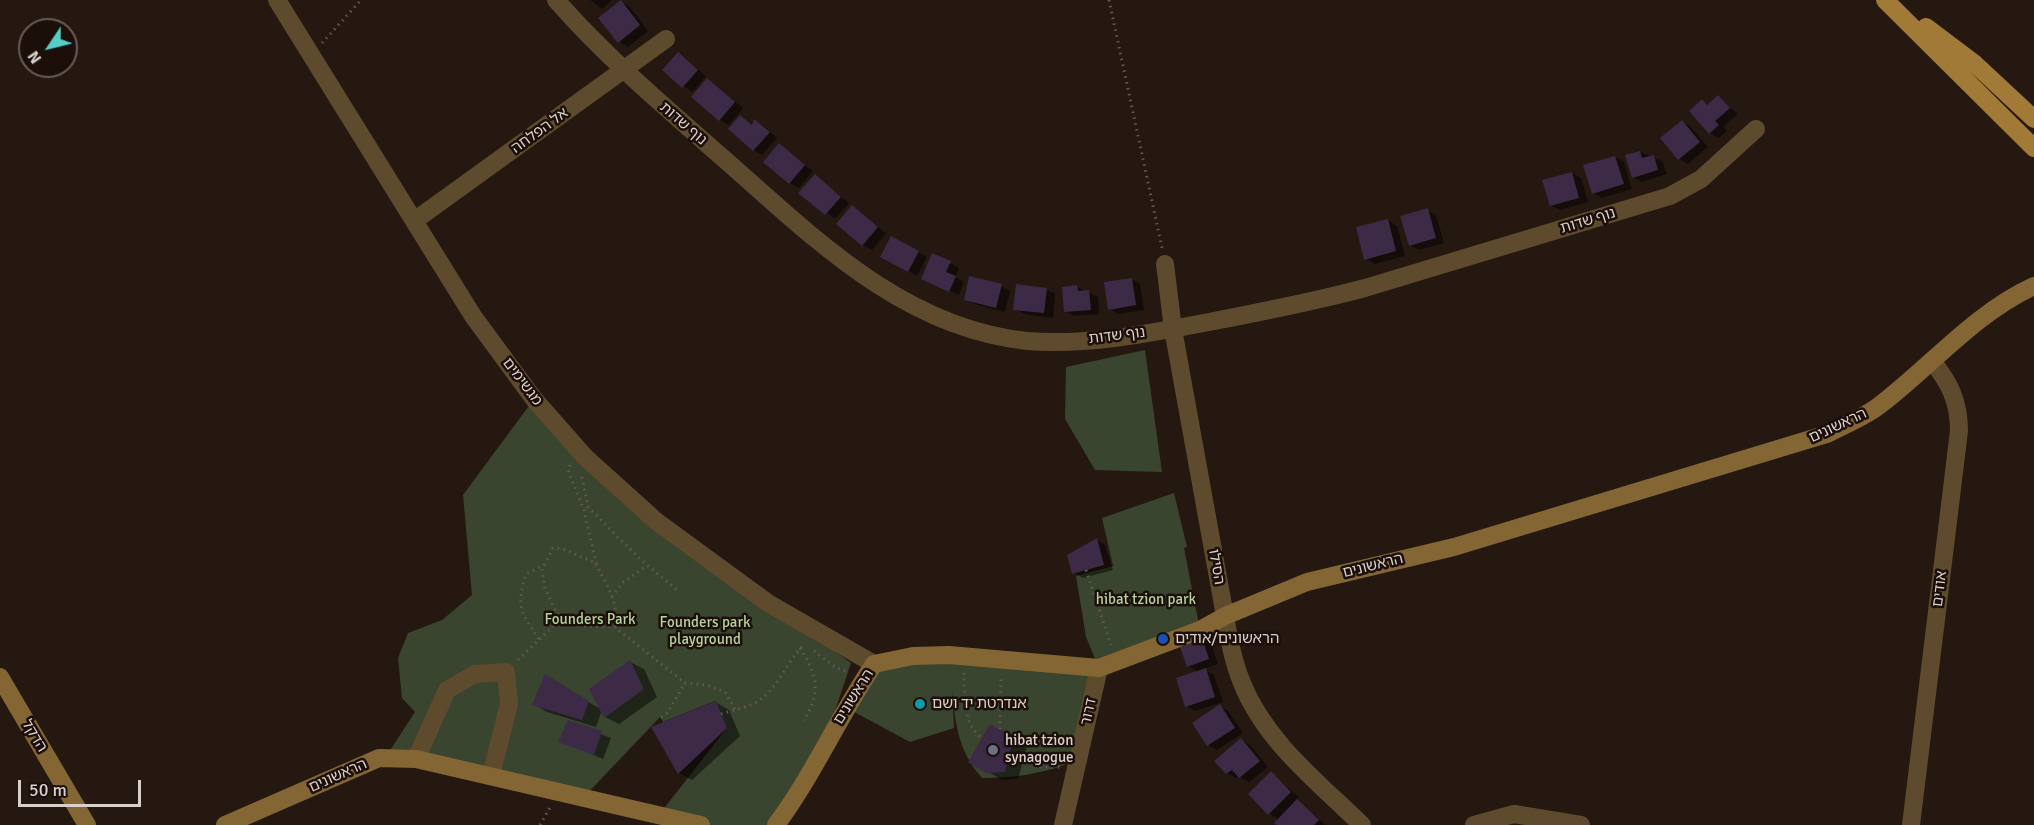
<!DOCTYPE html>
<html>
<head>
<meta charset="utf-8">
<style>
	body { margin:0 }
	#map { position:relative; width:2034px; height:825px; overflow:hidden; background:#251811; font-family:Signika,sans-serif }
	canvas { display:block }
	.north { position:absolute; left:18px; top:18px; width:60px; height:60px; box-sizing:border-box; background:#1c0f09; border:2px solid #685c57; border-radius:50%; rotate:235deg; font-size:16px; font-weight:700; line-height:24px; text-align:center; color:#dad0cb }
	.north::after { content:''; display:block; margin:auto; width:21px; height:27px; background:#55cec5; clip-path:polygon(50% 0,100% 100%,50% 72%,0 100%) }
	.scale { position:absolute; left:18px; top:780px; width:123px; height:27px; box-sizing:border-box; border:3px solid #dad0cb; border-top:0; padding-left:8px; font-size:18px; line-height:21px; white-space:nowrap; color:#dad0cb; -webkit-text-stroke:4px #1c0f09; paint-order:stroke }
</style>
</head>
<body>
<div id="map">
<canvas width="2034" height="825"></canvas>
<div class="north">N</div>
<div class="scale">50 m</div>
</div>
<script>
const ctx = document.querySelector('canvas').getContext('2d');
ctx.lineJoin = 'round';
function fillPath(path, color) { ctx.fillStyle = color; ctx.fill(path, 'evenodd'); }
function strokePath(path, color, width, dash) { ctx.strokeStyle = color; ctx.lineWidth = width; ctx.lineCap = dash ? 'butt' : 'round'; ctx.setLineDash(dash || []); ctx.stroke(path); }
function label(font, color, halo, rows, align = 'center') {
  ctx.font = font + ' Signika,"Noto Sans Hebrew",sans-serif'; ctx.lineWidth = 5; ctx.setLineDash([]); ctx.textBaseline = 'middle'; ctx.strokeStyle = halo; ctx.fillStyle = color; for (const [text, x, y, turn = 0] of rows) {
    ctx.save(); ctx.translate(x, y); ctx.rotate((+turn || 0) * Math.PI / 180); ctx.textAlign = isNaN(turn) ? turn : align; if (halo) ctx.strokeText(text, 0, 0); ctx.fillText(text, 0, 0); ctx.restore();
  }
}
fillPath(new Path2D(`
	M1145,350L1162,472L1095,470L1065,419L1066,367Z
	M534,399L680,538L851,663L820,756L775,825H704L658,816L727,728L715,701L663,722L660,717L582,799L385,758L415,712L402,698L398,658L408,633L442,620L472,595L463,495Z
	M1174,493L1187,547L1184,548L1200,630L1099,668L1086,637L1076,576L1113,566L1102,518Z
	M949,655L1097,676L1070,763C1041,774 1013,778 982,778C958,751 955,723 952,688L954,728L910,742L845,707L874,664Z`), '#39452e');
fillPath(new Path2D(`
	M590,0H612L602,9Z
	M621,2L630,7L648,31L628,47L619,42Z
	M679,54L706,76L692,92L664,70Z
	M707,80L743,108L729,125L720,120Z
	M1718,97L1738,114L1723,127L1727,131L1719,138L1710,133L1702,101L1709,105Z
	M741,117L753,125L755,121L764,126L777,138L762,155L753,150Z
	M1682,121L1691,127L1708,147L1688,164L1679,159L1662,138Z
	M779,145L813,171L799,188L790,183Z
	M1640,152L1662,161L1667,174L1642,182L1633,177Z
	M1615,157L1624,162L1632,189L1602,198L1593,193Z
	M1572,173L1581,178L1588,202L1560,210L1551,205Z
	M815,176L849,203L835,219L801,192Z
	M852,207L886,233L872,250L863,245Z
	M1427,210L1436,215L1444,243L1419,250L1410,245Z
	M1388,220L1397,226L1405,256L1375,264L1366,259Z
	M892,238L927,257L917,276L882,256Z
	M950,263L959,268L955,277L964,282L959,295L931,283Z
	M1131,279L1140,284L1144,310L1118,314L1110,309Z
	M1001,286L1010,291L1005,312L974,304L965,299Z
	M1077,287L1098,297L1099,314L1074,316L1065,311Z
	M1046,289L1055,294L1053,318L1024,314L1015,309Z
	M1097,540L1105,545L1113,570L1083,578L1074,573Z
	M1203,641L1212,646L1218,664L1203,669L1214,675L1223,702L1195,711L1186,706L1199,672L1188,666Z
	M630,662L644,669L657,697L619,724L605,717L602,710L596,727L547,712L534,704L545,676L602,710Z
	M715,702L729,710L740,736L692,780L679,773Z
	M1220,706L1228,711L1243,733L1217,750L1208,745Z
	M568,722L611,738L603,759L560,741Z
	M1013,738L1027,746L1018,779L1002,780L970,761Z
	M1241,740L1250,745L1268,767L1249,782L1239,776L1236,778L1227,773Z
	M1271,773L1299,797L1296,800L1326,825H1278L1280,820L1268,813Z`), '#0007');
fillPath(new Path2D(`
	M621,0L640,25L618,43L598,18Z
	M678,52L698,70L682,88L662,70Z
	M707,78L735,102L719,121L691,97Z
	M1718,95L1730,108L1715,121L1719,125L1709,134L1689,111L1702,99L1707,105Z
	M740,115L752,125L754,119L770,132L753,151L728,129Z
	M1682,120L1700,142L1678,160L1660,138Z
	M779,143L805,165L789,184L763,162Z
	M1640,151L1642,158L1654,155L1658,170L1632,178L1625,155Z
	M1615,156L1624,184L1592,194L1583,165Z
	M1572,172L1579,198L1550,206L1542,180Z
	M815,174L841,197L825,215L798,193Z
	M852,205L878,227L862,246L836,224Z
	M1428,208L1436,238L1409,246L1400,216Z
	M1388,219L1396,251L1364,260L1356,227Z
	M891,236L919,251L908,272L880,257Z
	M932,253L951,261L946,272L956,276L949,292L921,279Z
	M969,276L1002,284L996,308L964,300Z
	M1132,278L1136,305L1108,310L1104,282Z
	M1016,284L1047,288L1044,313L1013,310Z
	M1077,285L1078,291L1089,290L1091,310L1064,312L1062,287Z
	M1097,538L1104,565L1072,574L1067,555Z
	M1203,640L1209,659L1187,667L1180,647Z
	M630,660L644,689L604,718L589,689Z
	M1206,668L1215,697L1185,707L1176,678Z
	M545,674L589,701L582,720L532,705Z
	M716,701L727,728L678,774L651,727Z
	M1220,704L1235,728L1207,746L1192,723Z
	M568,720L602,731L594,755L558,742Z
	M990,724L1014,736L1005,772L986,773L968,762Z
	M1241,738L1260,761L1239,778L1232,770L1226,774L1214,761Z
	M1271,771L1291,792L1268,815L1248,794Z
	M1297,799L1319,820L1314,825H1276L1274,823Z`), '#3c2a46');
strokePath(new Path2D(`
	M1109,0L1162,248
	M322,43L361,0
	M570,465L568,470L584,510L596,563
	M582,477L588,507L640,559L678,591
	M1086,570L1111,645
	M612,597L622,583L647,566
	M615,627C621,604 605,584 596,563L563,549L553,548L542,569L545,588L557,614L580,626L615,627L685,683L707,685L725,692L735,709
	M539,639C520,611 516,607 526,574L544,565
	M800,648C818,676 821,691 804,721
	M814,651L835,667L848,672
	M518,660L562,618
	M964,673C965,695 962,724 982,738
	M721,714C733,710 751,707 761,699C780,685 787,660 805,644
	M661,717L667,713L685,683
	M1000,729L1001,676
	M1020,753L1041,767H1061
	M540,825L551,806`), '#645852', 3, [1.5, 4.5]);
strokePath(new Path2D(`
	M277,0L473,316L534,399L585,457L656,521L768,603L874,664
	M556,0C607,58 665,107 723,158C812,236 902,328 1027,341C1088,346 1150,333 1209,322C1261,312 1313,302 1365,288L1670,196L1701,179L1756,129
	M414,221L666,39
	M1165,264L1173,329L1225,616C1229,639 1233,661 1242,683C1265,741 1318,782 1362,825
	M416,759L447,690L475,674L506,672L509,704L491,775
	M1063,825L1099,668
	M1474,825L1514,814L1581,825
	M1911,825L1959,431C1959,402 1950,383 1932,361`), '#5e4b2d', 18);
strokePath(new Path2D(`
	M0,677L87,825
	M225,825L379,758L416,759L701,825
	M776,825C814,774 839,716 874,664L913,656L949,655L1099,668L1200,630L1225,616L1307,582L1454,547L1827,434C1844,425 1865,417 1880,405C1931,366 1975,313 2034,286`), '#836634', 18);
strokePath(new Path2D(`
	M1885,0L2034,148
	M1926,27L1975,64L2034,119`), '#a17a37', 18);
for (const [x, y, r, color] of [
	[1163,639,6,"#1a4fb4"],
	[920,704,6,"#0f9aa8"],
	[993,750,6,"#6b7280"]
]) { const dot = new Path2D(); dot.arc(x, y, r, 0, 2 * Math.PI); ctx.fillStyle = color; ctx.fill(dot); strokePath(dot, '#1c0f09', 2); }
label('15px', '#dad0cb', '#1c0f09', [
	["נוף שדות",683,124,41],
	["אל הפלחה",540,131,-36],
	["נוף שדות",1588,221,-17],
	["נוף שדות",1117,336,-7],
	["מגשימים",522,382,53],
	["הראשונים",1838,426,-25],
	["הראשונים",1373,566,-14],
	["הסילו",1216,567,80],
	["אודים",1940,589,-83],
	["הראשונים",854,697,-58],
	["דרור",1089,712,-77],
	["הדקל",34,736,59],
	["הראשונים",338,776,-24]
]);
label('15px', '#b5d39a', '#1c0f09', [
	["hibat tzion park",1146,600],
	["Founders Park",590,620],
	["Founders park",705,623],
	["playground",705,640]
]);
label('15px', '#dad0cb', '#1c0f09', [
	["הראשונים/אודים",1175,639],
	["אנדרטת יד ושם",932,704],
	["hibat tzion",1005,741],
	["synagogue",1005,758]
], 'left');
</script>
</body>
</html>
